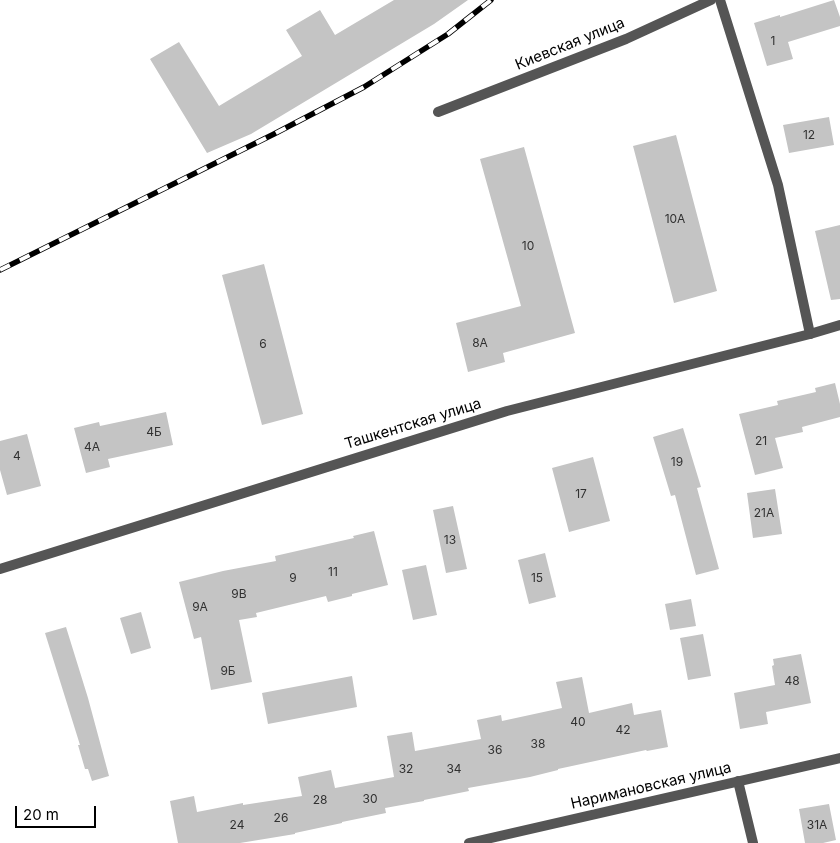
<!DOCTYPE html>
<html>
<head>
<meta charset="utf-8">
<style>
	body { margin:0 }
	#map { position:relative; width:840px; height:843px; overflow:hidden; background:#fff; font-family:Inter,sans-serif }
	canvas { display:block }
	.scale { position:absolute; left:15px; top:806px; width:81px; height:22px; box-sizing:border-box; border:2px solid #000; border-top:0; padding-left:6px; font-size:15px; line-height:18px; white-space:nowrap; color:#000; -webkit-text-stroke:4px #fff; paint-order:stroke }
</style>
</head>
<body>
<div id="map">
<canvas width="840" height="843"></canvas>
<div class="scale">20 m</div>
</div>
<script>
const ctx = document.querySelector('canvas').getContext('2d');
ctx.lineJoin = 'round';
function fillPath(path, color) { ctx.fillStyle = color; ctx.fill(path, 'evenodd'); }
function strokePath(path, color, width, dash) { ctx.strokeStyle = color; ctx.lineWidth = width; ctx.lineCap = dash ? 'butt' : 'round'; ctx.setLineDash(dash || []); ctx.stroke(path); }
function label(font, color, halo, rows, align = 'center') {
  ctx.font = font + ' Inter,sans-serif'; ctx.lineWidth = 4; ctx.setLineDash([]); ctx.textBaseline = 'middle'; ctx.strokeStyle = halo; ctx.fillStyle = color; for (const [text, x, y, turn = 0] of rows) {
    ctx.save(); ctx.translate(x, y); ctx.rotate((+turn || 0) * Math.PI / 180); ctx.textAlign = isNaN(turn) ? turn : align; if (halo) ctx.strokeText(text, 0, 0); ctx.fillText(text, 0, 0); ctx.restore();
  }
}
fillPath(new Path2D(`
	M394,0H468L434,24L251,134L207,153L150,59L179,42L219,106L302,56L286,30L320,10L335,35Z
	M834,0L840,17V26L788,42L793,59L767,66L754,23L780,15V17Z
	M829,117L834,145L789,153L783,125Z
	M676,135L717,291L674,303L633,146Z
	M524,147L575,333L503,353L505,362L468,372L456,323L521,306L480,159Z
	M840,225V299L831,300L815,231Z
	M264,264L303,414L262,425L222,275Z
	M835,383L840,404V417L802,427L803,432L775,438L783,468L755,475L739,414L778,405L777,401L816,392L815,388Z
	M166,412L173,445L108,459L110,467L86,473L74,428L99,422L100,426Z
	M683,428L701,487L697,488L719,569L696,575L675,495L671,496L653,437Z
	M27,434L41,486L7,495L0,470V441Z
	M593,457L610,521L569,532L552,468Z
	M775,489L782,534L753,538L747,493Z
	M453,506L467,569L446,573L433,510Z
	M374,531L388,585L352,594V596L328,602L326,596L256,613L257,617L239,620L252,682L211,690L201,637L194,639L179,582L223,571L276,561L275,556L354,538L353,536Z
	M545,553L556,597L529,604L518,560Z
	M426,565L437,615L413,620L402,570Z
	M691,599L696,626L670,630L665,604Z
	M141,612L151,648L131,654L120,618Z
	M66,627L88,698L109,776L92,781L88,769H85L78,745H80L45,633Z
	M703,634L711,676L688,680L680,638Z
	M801,654L811,703L766,712L768,724L740,729L734,693L775,685L772,666L774,665L773,659Z
	M352,676L357,707L268,724L262,693Z
	M582,677L589,713L632,703L634,715L661,710L668,747L647,751L646,750L558,769V770L530,777L468,788L469,791L424,800V801L385,808L386,813L342,822V823L295,833V834L240,843H178L170,801L194,796L197,812L243,803V805L302,796L298,777L331,770L335,788L394,777L387,736L412,732L415,751L481,739L477,720L501,715L502,721L562,708L556,682Z
	M829,804L836,840L823,843H805L799,809Z`), '#c4c4c4');
strokePath(new Path2D(`
	M720,0L778,185L810,334
	M738,781L753,843`), '#555', 10);
strokePath(new Path2D(`
	M438,112L626,39L711,0
	M0,569L507,411L810,334L840,325
	M469,843L840,758`), '#555', 10);
const rail = new Path2D(`
	M0,270L274,134L364,87L448,34L491,0`);
strokePath(rail, '#000', 5.5);
strokePath(rail, '#fff', 4, [11]);
label('12px', '#313131', null, [
	["1",773,41],
	["12",809,135],
	["10А",675,219],
	["10",528,246],
	["8А",480,343],
	["6",263,344],
	["4Б",154,432],
	["21",761,441],
	["4А",92,447],
	["4",17,456],
	["19",677,462],
	["17",581,494],
	["21А",764,513],
	["13",450,540],
	["11",333,572],
	["9",293,578],
	["15",537,578],
	["9В",239,594],
	["9А",200,607],
	["9Б",228,671],
	["48",792,681],
	["40",578,722],
	["42",623,730],
	["38",538,744],
	["36",495,750],
	["32",406,769],
	["34",454,769],
	["30",370,799],
	["28",320,800],
	["26",281,818],
	["24",237,825],
	["31А",817,825]
]);
label('15px', '#000', '#fff', [
	["Киевская улица",570,44,-22],
	["Ташкентская улица",413,424,-17],
	["Наримановская улица",651,786,-13]
]);
</script>
</body>
</html>
